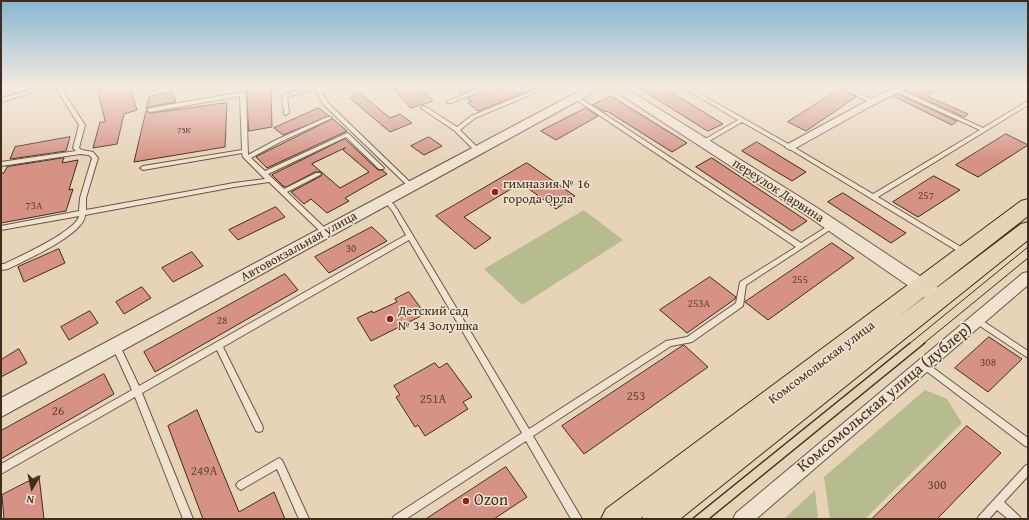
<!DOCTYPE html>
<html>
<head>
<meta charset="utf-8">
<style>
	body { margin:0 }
	#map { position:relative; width:1029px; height:520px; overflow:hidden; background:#e7d3b8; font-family:"Gentium Book Plus",serif }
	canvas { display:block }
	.frame { position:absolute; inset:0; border:2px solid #3f2d1d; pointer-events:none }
	.north { position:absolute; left:12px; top:468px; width:40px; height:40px; -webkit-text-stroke:3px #efe2d1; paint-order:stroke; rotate:189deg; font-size:11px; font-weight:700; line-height:16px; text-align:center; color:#3f2d1d }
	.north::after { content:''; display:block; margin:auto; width:14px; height:18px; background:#3f2d1d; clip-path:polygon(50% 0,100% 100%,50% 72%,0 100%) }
</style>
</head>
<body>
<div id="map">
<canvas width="1029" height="520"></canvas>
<div class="frame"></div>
<div class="north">N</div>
</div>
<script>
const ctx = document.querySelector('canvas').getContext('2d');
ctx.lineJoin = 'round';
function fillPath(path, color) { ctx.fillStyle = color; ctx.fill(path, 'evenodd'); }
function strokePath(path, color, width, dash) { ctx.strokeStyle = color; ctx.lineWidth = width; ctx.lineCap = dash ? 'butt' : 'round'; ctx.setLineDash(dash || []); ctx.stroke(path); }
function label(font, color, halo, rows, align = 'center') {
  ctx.font = font + ' "Gentium Book Plus",serif'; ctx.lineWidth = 3; ctx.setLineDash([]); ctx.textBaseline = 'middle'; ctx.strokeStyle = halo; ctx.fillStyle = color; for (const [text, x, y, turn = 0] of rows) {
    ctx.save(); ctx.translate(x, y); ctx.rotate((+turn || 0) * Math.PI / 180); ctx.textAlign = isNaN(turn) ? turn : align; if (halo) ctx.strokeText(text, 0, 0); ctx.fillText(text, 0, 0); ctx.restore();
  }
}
fillPath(new Path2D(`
	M584,210L623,240L522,305L484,269Z
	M925,390L947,399L962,423L865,519H830L824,477Z
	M815,490L818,519H784Z`), '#b7bc8e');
const building = new Path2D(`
	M97,87H130L137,110L124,114L117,144L93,148L100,122H105Z
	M247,87H271L272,127L249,131Z
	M393,87H420L433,101L411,108Z
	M455,87H477L462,94Z
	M491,87H497L498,91L508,87L536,88L478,111L468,103L472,101L467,98Z
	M638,87H663L723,124L708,131Z
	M910,87H943L927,96L968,114L964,117L905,90Z
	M840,89L856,97L806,131L788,122Z
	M172,91L176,102L150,107L146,109L149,97Z
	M357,91L390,118L400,114L412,123L390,132L351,99Z
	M898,94L957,121L952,125L893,96Z
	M611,96L687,143L672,152L607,111L605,112L593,105Z
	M227,103L225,147L134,162L146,111L150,113Z
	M319,108L329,116L283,135L274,128Z
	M586,108L598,116L556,140L541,131Z
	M333,119L347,131L267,168L256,157Z
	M1006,134L1028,145L978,177L956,165Z
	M70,137L66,151L10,159L15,147Z
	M429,137L442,146L424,155L411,146Z
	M345,139L378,170H382L387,174L345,198L349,201L327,213L311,199L304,204L291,192L321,176L322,174L321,172H315L286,187L283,186L272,175ZM345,148L343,150L369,172L340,188L312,164Z
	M757,142L806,172L792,181L742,151Z
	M64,158L62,163L78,160L69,190L73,189L66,211L1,223V173H4L7,167Z
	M712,158L807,221L792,231L696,167Z
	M527,163L575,196L556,209L521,183L464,217L491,238L475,249L436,216Z
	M934,176L960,190L918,217L893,202Z
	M843,193L906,233L891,243L828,202Z
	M276,207L285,217L238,240L229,230Z
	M372,227L387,241L329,273L315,257Z
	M832,243L854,258L768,320L745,302Z
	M59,249L65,263L24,282L18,267Z
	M192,252L203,266L173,282L162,268Z
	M285,274L298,290L155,372L144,352Z
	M710,277L736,297L735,299L687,333L660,310Z
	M142,287L151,298L124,314L116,302Z
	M409,292L425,314L371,341L357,318L372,311L373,313L397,302L395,299Z
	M90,311L98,323L69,340L61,327Z
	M989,337L1022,359L988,392L955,368Z
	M684,345L708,367L584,454L562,426Z
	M19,349L27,363L1,377V360Z
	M435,363L439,368L447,363L472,397L463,402L468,409L425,436L418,425L415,427L396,397L400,395L394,386Z
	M104,374L114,394L1,459V431Z
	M197,410L239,512L274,492L285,519H203L168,426Z
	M967,426L1001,453L937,519H872Z
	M506,467L527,497L494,519H426Z
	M39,476L44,519H4L2,495Z`);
fillPath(building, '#d59285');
strokePath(building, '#3f2d1d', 1);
const service = new Path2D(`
	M42,87H51L1,102V98Z
	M55,87H60L85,125L79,148L82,150L93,152L98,158L86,198V210L234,183L265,179L243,157L242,153L143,170L140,168L143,166L242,150L240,96L150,112L147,110L150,108L243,92L246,94L248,155L276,140L327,117H331L332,118L280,142L251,158L265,171L347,133L349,134L384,168L383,169H379L346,137L268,174L284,189L316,173H320L321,174L320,175L287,192L328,231L329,233L328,235H324L269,182L234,187L85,215C85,234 24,261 8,269L1,270V264H4C19,257 76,231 79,216L1,230V226L79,211L80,198L92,158L89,155L80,154L1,166V162L76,151L73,148L79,125Z
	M152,87H162L157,90H153Z
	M309,87H320L327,102L413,185L414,186L413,187H409L323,104L315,89L287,97L289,113L286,115L284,114L282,95Z
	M482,87H490L451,103H447L446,102Z
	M542,87H549L475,118L460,130L481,151L478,153L476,152L455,131L421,108L424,106L426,107L457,127L471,116Z
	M682,87H688L792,146L873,194L980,130L897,92V90H901L983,128L1026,102L1028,101V105L878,197L966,250L967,252L964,255L788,148L742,122L704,144H700V142L738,120Z
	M794,87H800L795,91H791V89Z
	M840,87H847L876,102L875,103H871Z
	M577,96L801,243L831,224H835L836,226L746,285L743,306L692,342L671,346L533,436L582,519H571L526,441L406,519H392L394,516L522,433L409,240L223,347L262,425L263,428L262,431L259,432L256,431L217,350L142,393L193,519H183L135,397L1,474V464L132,390L112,346L113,344L116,343L119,344L139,386L406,235L393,212L383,199L384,197H388L397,209L529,429L666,341L687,337L736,303L740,282L796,247L575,99V97Z
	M977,317L1028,351V358L974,322L973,320L974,318Z
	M924,361L1028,438V447L1025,446L921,367L920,365L921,363Z
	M279,458L282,460L309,519H299L277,469L244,488L241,490L238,488L236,485L238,482Z
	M1028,464V476L1004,502L1019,516L1021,519H1008L997,510L989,519H977L979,516L1025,466Z`);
const minor = new Path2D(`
	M896,87H909L871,106L794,149L790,150L785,147L786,145L865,102Z
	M1028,272V285L756,519H733L736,513L1023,273Z`);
const tertiary = new Path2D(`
	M587,87H603L1,417V398Z
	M609,87H624L816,207L938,288L940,293L938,298L932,300L926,298L806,215Z`);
const primary = new Path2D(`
	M1028,199V216L897,318L1021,224L1028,222V240L680,519H642L643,516L640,519H601L606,509L1021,201Z`);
strokePath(service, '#695644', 2);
strokePath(minor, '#695644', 2);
strokePath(tertiary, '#695644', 2);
strokePath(primary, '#3f2d1d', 2);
fillPath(service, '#efe2d1');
fillPath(minor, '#efe2d1');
fillPath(tertiary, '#efe2d1');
fillPath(primary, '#e7d3b8');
strokePath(new Path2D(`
	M909,344L1028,247
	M923,344L1028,258`), '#3f2d1d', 1);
strokePath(new Path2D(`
	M692,519L910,343
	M709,519L925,343`), '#3f2d1d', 1.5);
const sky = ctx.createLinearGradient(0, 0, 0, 160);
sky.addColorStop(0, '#87b6d1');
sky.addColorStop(0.54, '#f4ebdf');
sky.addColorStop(1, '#f4ebdf00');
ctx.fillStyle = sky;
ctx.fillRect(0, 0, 1029, 160);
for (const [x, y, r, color] of [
	[495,192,4,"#8f2418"],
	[390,319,4,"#8f2418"],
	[466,501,4,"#8f2418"]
]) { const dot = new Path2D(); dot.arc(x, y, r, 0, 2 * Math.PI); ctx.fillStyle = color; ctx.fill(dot); strokePath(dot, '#efe2d1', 1.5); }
label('9px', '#644637', null, [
	["75К",184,131]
]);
label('11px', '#644637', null, [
	["257",926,196],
	["73А",34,206],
	["30",351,249],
	["255",800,280],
	["253А",699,304],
	["28",222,321],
	["308",988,363]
]);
label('13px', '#3f2d1d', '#efe2d1', [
	["гимназия № 16",503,185],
	["города Орла",503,200],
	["Детский сад",398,312],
	["№ 34 Золушка",398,327]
], 'left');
label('13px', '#3f2d1d', '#efe2d1', [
	["переулок Дарвина",778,191,33],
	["Автовокзальная улица",299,247,-29],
	["Комсомольская улица",822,363,-37]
]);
label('13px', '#644637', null, [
	["253",636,397],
	["251А",433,400],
	["26",58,412],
	["249А",204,472],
	["300",937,486]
]);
label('16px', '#3f2d1d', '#efe2d1', [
	["Комсомольская улица (дублер)",885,398,-40]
]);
label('16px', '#3f2d1d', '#efe2d1', [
	["Ozon",474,501]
], 'left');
</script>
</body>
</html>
